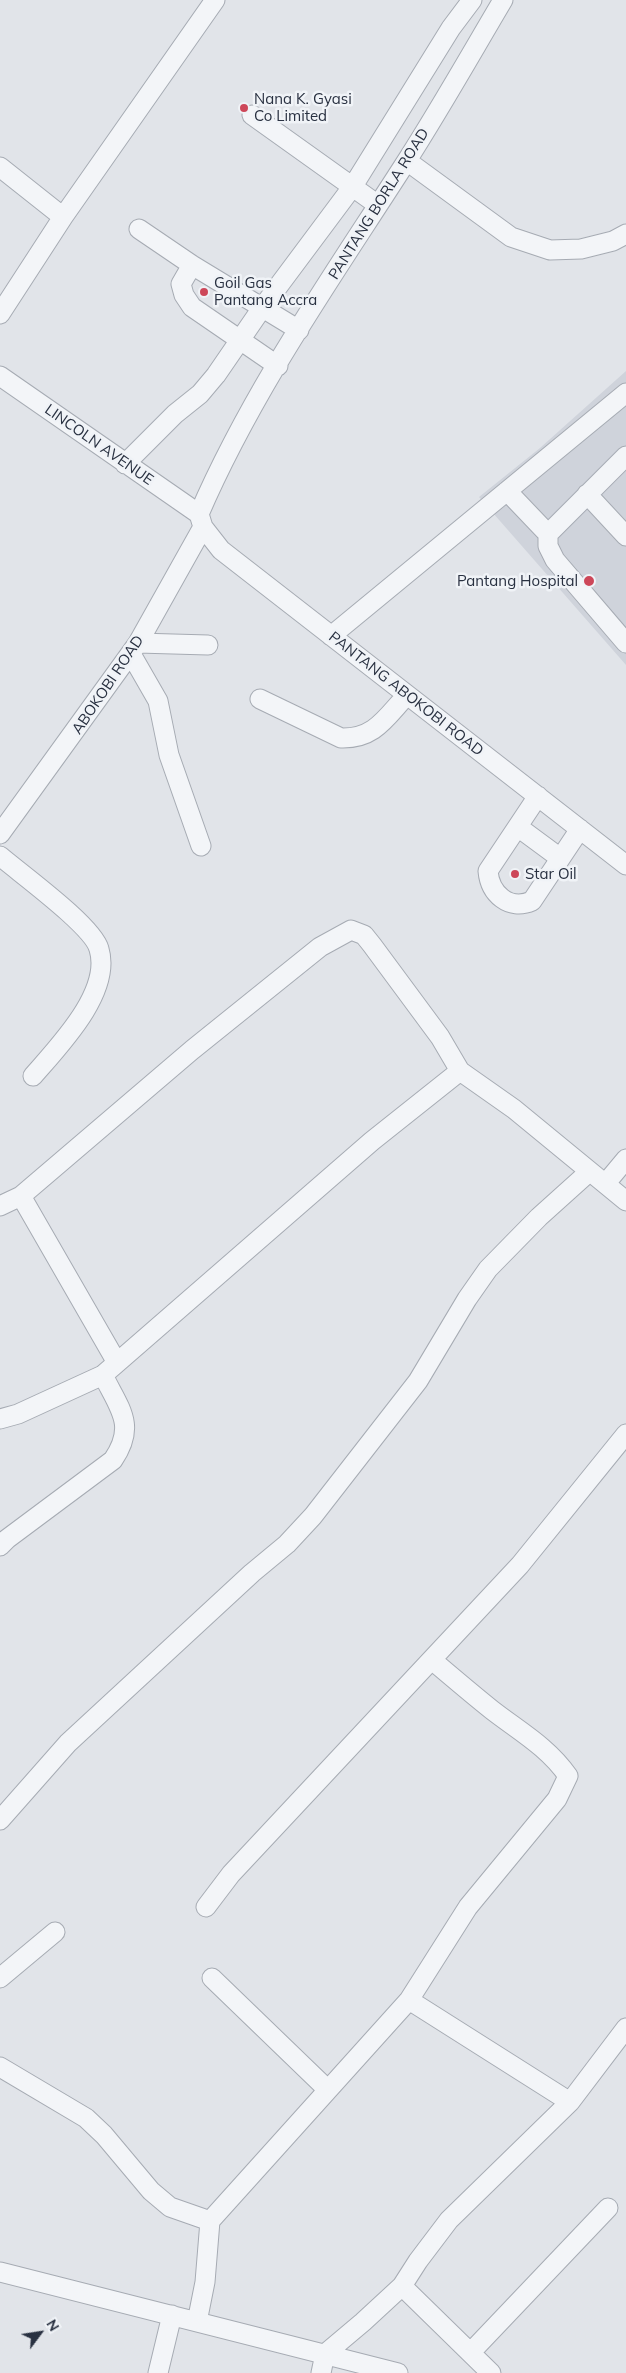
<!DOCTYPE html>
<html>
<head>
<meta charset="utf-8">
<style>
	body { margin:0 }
	#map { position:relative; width:626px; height:2373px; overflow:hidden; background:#e1e4e9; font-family:Mulish,sans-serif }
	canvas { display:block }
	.north { position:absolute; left:15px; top:2308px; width:50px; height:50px; -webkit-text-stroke:4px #f0f3f7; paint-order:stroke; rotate:59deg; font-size:14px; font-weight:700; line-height:20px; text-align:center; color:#293141 }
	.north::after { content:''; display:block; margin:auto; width:18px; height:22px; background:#293141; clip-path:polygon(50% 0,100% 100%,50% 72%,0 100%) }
</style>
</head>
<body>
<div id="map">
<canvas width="626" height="2373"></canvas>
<div class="north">N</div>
</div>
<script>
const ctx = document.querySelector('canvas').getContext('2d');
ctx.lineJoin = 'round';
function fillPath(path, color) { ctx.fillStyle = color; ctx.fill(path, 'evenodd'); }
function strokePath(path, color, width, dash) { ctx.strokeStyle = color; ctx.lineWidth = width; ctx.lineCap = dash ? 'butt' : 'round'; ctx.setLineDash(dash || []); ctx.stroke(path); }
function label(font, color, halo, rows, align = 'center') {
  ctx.font = font + ' Mulish,sans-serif'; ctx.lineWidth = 5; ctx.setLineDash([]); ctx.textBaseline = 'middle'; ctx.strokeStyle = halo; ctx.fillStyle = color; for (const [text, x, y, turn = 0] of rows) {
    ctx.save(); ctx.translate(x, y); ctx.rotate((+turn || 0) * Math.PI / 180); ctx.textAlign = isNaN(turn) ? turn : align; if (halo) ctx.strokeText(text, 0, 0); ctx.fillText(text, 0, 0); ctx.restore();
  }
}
fillPath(new Path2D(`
	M626,371V665L479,497L540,448Z`), '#cfd3db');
const minor = new Path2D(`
	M252,115L378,205
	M407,161L511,237L550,250L581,249L613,241L626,234
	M0,167L63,217
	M139,229L192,265L299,330
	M192,265L181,284L184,295L192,307L278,366
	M0,314L63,217L215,0
	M0,376L199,514
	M626,456L548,534V546L555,560L626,643
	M125,464L175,414L200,394L216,375L262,308L353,186L451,28L472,0
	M507,491L548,534
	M587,494L626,536
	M199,514C253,389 333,276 406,162C440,109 471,54 503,0
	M199,514L203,527L221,550L626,865
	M331,636L626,393
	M138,643L208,645
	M131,654L158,701L169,755L201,846
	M260,699L341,738C375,739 386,717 407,695
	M538,796L488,871C490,894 509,911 532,901L580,829
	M518,827L560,858
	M0,834L138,643L203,527
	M0,856C21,874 93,926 99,949C112,992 59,1046 33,1076
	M606,1183L626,1159
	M21,1196L116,1361
	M0,1206L21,1196L192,1050L320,947L351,930L364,935L372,945L440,1037L460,1071L514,1109L626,1201
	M0,1419L18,1414L103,1375L372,1141L460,1071
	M0,1546L7,1539L113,1460C137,1425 119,1408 103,1375
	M0,1820L68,1743L252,1573L287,1544L313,1516L418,1381L467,1299L488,1269L539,1217L589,1172
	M206,1907L231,1874L520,1565L626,1434
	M0,1978L55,1932
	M212,1978L328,2090
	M409,2000L570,2102
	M0,2067L86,2118L104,2135L151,2191L170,2207L210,2221
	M0,2272L398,2373
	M402,2286L491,2373
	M197,2322L205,2282L210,2221L409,2000L468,1907L557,1799L568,1776C548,1747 519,1731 492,1710C472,1694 452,1677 432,1660
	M471,2352L608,2208
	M158,2373L172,2315
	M321,2373L325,2354L363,2322L402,2286L418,2261L449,2220L570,2102L626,2028`);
strokePath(minor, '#a6abb3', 21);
strokePath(minor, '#f3f5f8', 19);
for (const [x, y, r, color] of [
	[244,108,5,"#cd4759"],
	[204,292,5,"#cd4759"],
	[589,581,6,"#cd4759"],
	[515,874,5,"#cd4759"]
]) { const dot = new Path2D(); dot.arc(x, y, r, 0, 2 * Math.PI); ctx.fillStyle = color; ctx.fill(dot); strokePath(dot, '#f0f3f7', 2); }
label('15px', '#293141', '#f0f3f7', [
	["Nana K. Gyasi",254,99],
	["Co Limited",254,116],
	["Goil Gas",214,283],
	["Pantang Accra",214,300],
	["Pantang Hospital",578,581,"right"],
	["Star Oil",525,874]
], 'left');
label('15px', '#293141', '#f0f3f7', [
	["PANTANG BORLA ROAD",379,204,-58],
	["LINCOLN AVENUE",99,445,35],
	["ABOKOBI ROAD",108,685,-56],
	["PANTANG ABOKOBI ROAD",406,694,38]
]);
</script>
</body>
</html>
